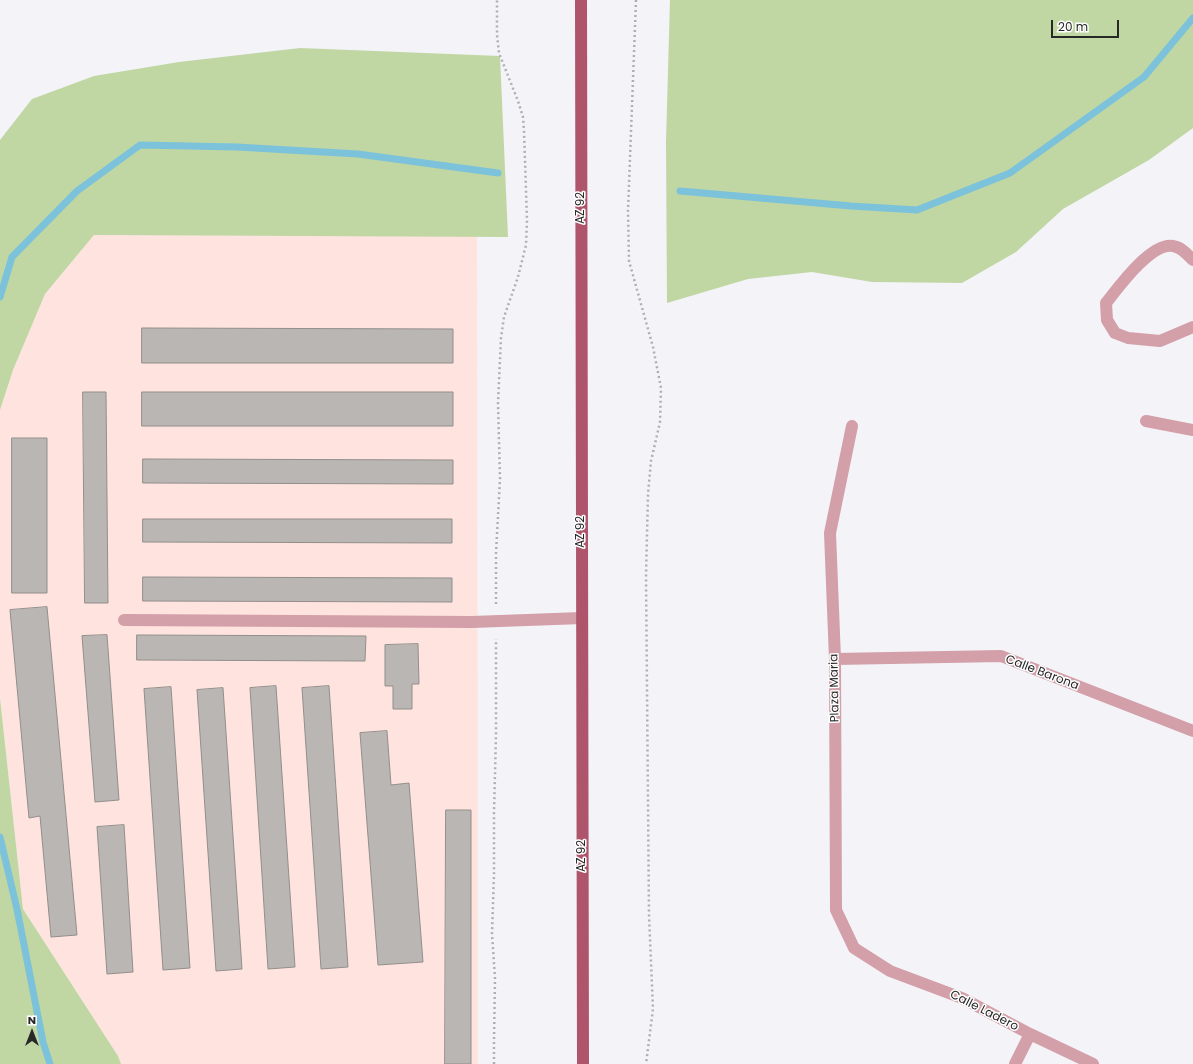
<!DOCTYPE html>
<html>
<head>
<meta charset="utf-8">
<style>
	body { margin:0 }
	#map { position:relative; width:1193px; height:1064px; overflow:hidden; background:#f4f3f8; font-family:Poppins,sans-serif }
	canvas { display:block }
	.north { position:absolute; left:12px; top:1012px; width:40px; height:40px; -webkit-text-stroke:3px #fff; paint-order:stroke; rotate:0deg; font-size:11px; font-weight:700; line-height:16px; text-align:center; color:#282829 }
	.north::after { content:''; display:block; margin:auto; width:14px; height:18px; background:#282829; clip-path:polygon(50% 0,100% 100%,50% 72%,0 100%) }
	.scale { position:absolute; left:1051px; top:20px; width:68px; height:18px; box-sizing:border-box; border:2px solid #282829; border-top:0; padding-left:5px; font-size:12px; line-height:14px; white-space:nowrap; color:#282829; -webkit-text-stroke:3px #fff; paint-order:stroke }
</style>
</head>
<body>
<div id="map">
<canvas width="1193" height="1064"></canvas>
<div class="north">N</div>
<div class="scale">20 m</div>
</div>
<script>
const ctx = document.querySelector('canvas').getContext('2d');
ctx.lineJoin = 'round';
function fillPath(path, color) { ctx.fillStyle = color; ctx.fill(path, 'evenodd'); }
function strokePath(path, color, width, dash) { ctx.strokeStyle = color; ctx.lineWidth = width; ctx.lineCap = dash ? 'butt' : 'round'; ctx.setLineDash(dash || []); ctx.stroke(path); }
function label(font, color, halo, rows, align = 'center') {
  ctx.font = font + ' Poppins,sans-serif'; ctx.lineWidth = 3; ctx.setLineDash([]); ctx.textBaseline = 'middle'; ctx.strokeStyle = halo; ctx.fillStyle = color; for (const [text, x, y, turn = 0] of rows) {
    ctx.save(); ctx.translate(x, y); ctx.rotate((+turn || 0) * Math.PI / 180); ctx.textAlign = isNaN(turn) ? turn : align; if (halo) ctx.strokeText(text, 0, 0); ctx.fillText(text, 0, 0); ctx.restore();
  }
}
fillPath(new Path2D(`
	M94,235L477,236L478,1064H121L118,1056L23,909L0,698V410L13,370L45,294Z`), '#fee3de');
fillPath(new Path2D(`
	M670,0H1193V128L1149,160L1063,209L1016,252L962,283L872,282L812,272L748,279L667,303L666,142Z
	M300,48L500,56L508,237L94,235L45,294L13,370L0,410V140L32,99L94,76L179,62Z
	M0,698L23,909L118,1056L121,1064H0Z`), '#c0d7a4');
strokePath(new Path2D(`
	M680,191L851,206L917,210L1010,173L1144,77L1193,18
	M0,297L12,257L77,191L140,145L237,147L358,154L498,173
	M0,837L17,909L43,1042L50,1064`), '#7bc2da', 7);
const building = new Path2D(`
	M142,328L453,329V363H142Z
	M83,392H106L108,603H85Z
	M142,392H453V426H142Z
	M12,438H47V593H12Z
	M143,459L453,460V484L143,483Z
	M143,519H452V543L143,542Z
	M143,577L452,578V602L143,601Z
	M47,607L77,935L51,937L40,816L29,818L10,610Z
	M107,635L119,800L95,802L82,636Z
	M137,635L366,636L365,661L137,660Z
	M418,644L419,684H412V709H393V686H385V645Z
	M276,686L295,967L268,969L250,688Z
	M329,686L348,967L321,969L302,688Z
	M171,687L190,968L163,970L144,689Z
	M223,688L242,969L216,971L197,690Z
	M387,731L391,785L409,783L423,962L378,965L360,733Z
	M446,810H471V1064H445Z
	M124,825L133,972L107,974L97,827Z`);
fillPath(building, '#bab6b3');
strokePath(building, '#938f8c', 1);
strokePath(new Path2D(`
	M636,0L628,211L629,261L653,347L661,388L660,422L651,461L648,494L646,576L649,915L653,1009L646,1064
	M496,604V553L500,479L498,403L501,338L504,317L518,277L526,245L527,220L524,131L523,117L518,101L499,53L497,35V0
	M494,1064V1040L495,978L492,934L494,874V813L496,734V639`), '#afaeb2', 2.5, [2, 3]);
strokePath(new Path2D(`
	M1193,260C1187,254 1181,247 1173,246C1151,242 1118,288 1106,303L1107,320L1115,333L1128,338L1160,341L1193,327
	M1146,421L1193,430
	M124,620L472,622L582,618`), '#d39fa9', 12);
strokePath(new Path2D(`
	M852,426L830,533L835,659L836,910L854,948L890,971L962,998L1030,1034L1093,1064
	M835,659L1001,656L1193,731
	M1015,1064L1030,1034`), '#d39fa9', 12);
strokePath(new Path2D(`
	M581,0L583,1064`), '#af556b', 12);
label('12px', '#282829', '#fff', [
	["AZ 92",581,208,-90],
	["AZ 92",581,532,-90],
	["Calle Barona",1042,673,21],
	["Plaza Maria",835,688,-91],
	["AZ 92",582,856,-90],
	["Calle Ladero",984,1011,27]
]);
</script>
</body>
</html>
